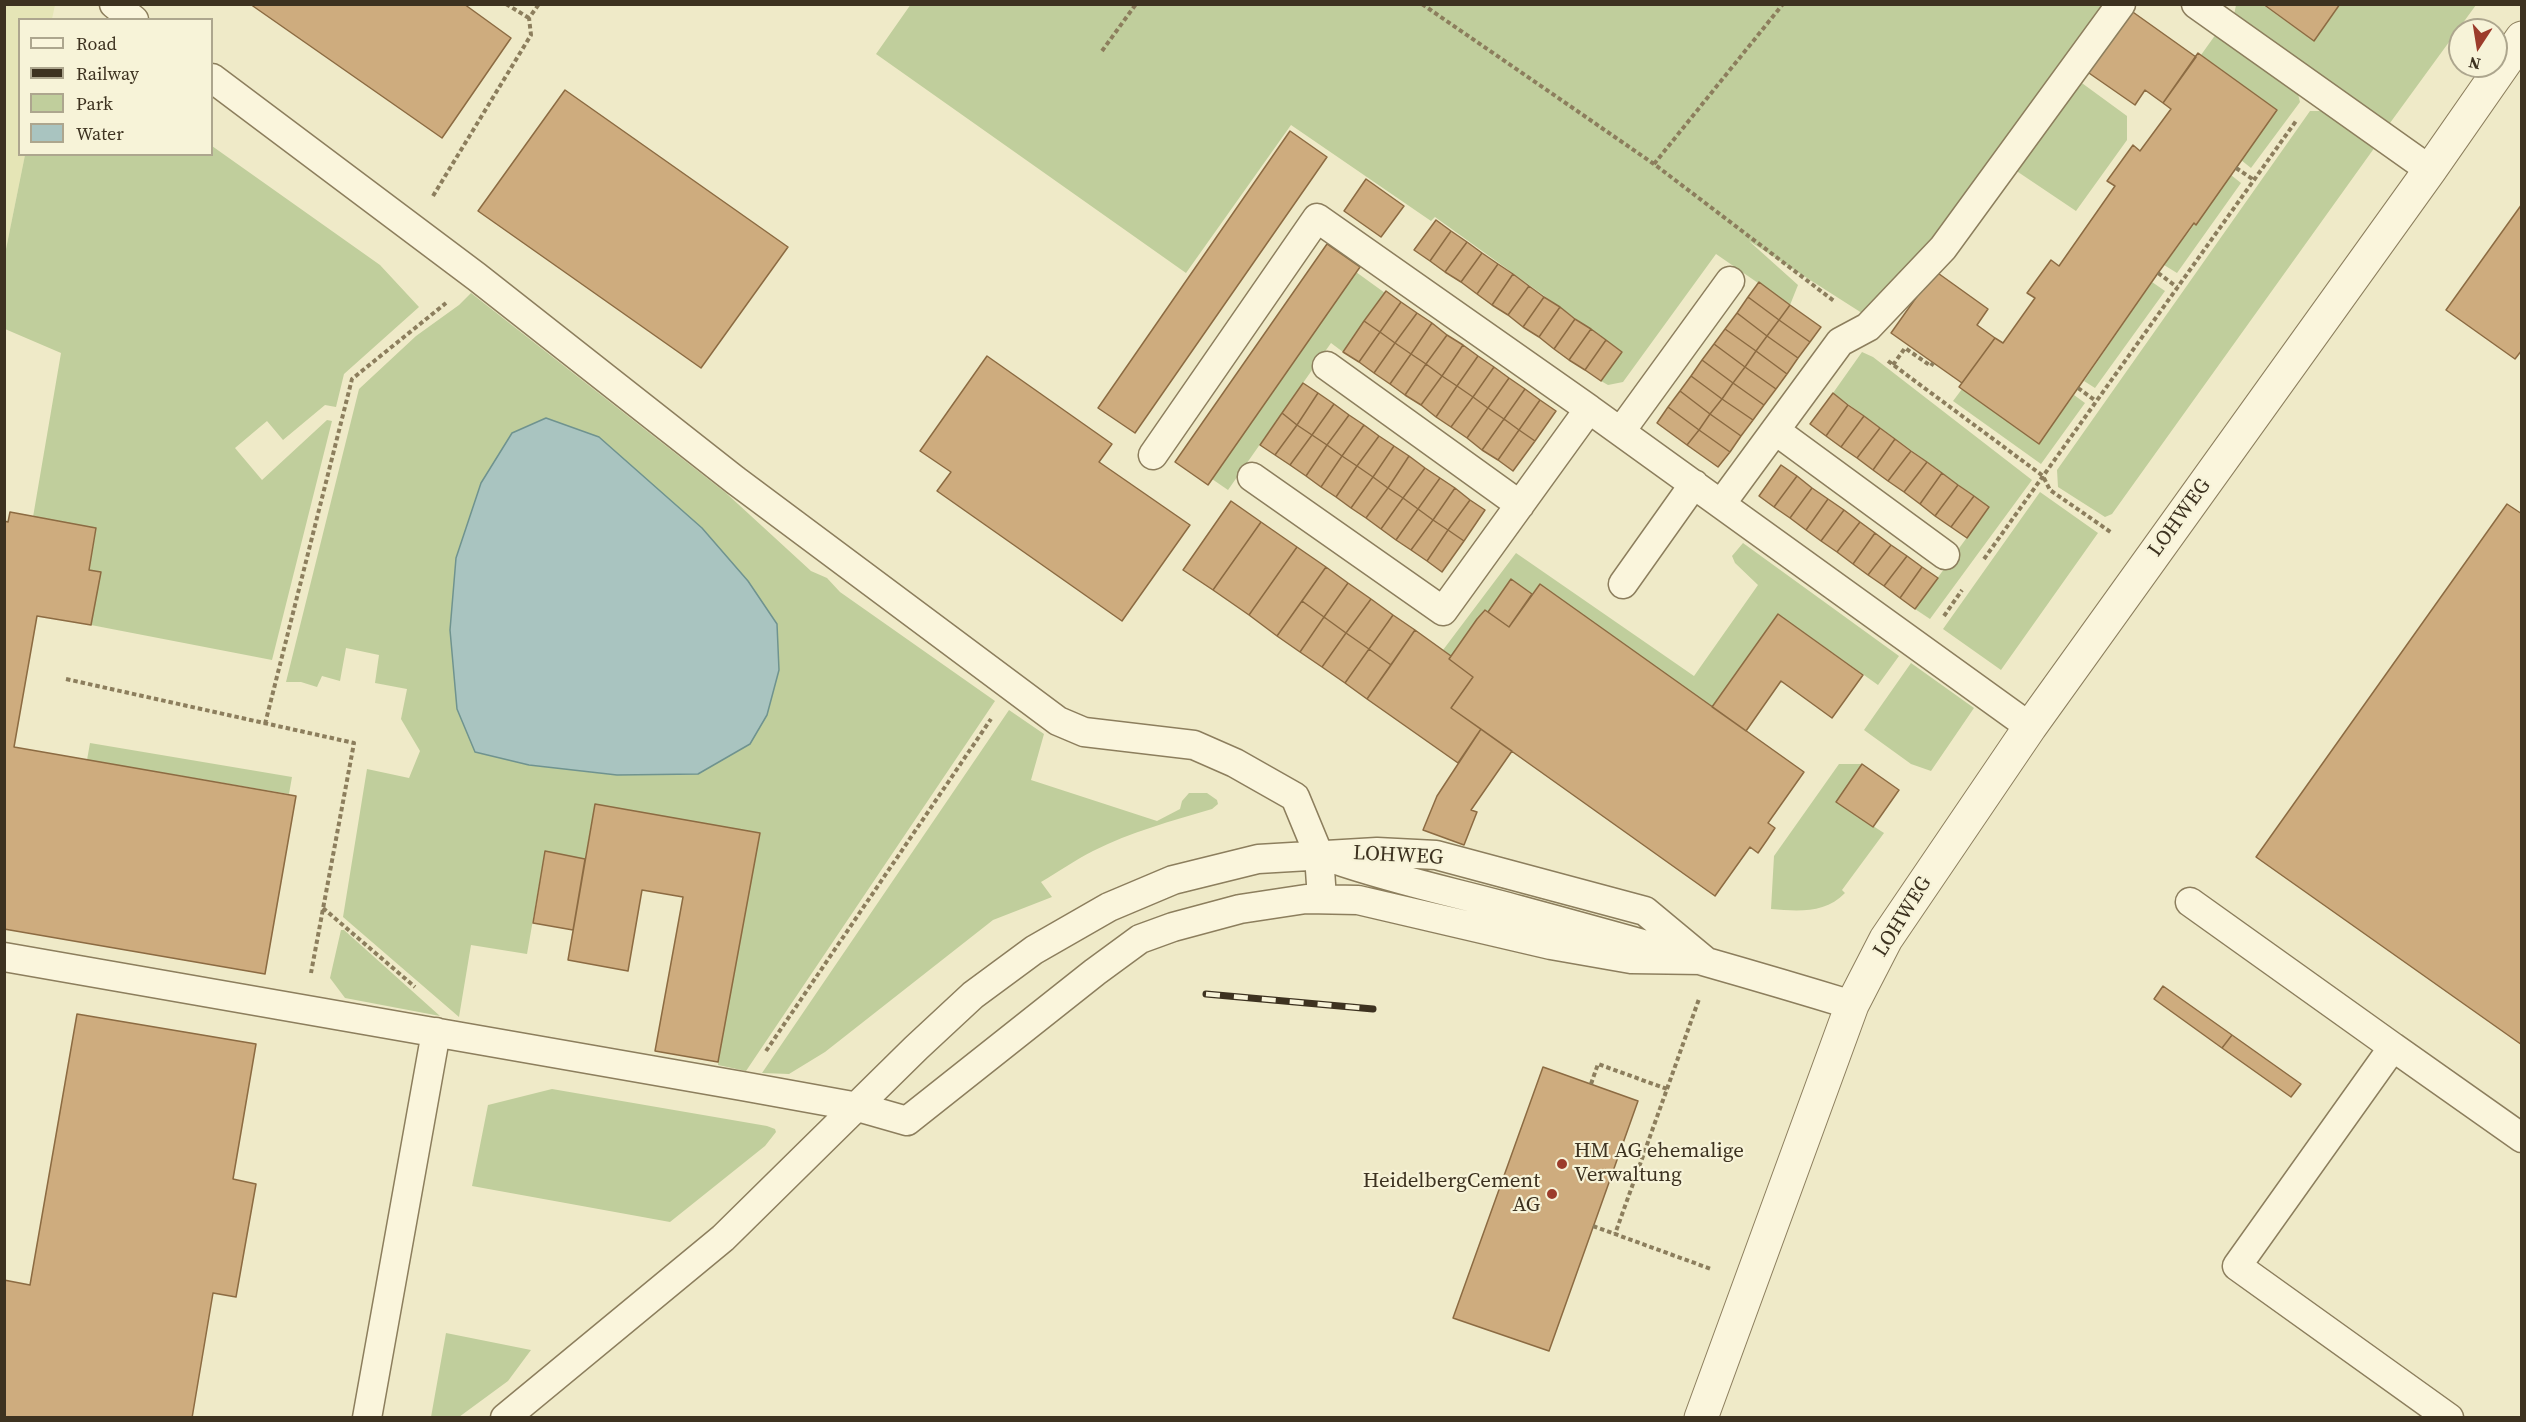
<!DOCTYPE html>
<html>
<head>
<meta charset="utf-8">
<style>
	body { margin:0 }
	#map { position:relative; width:2526px; height:1422px; overflow:hidden; background:#efeac8; font-family:"Source Serif 4",serif }
	canvas { display:block }
	.frame { position:absolute; inset:0; border:6px solid #3d3220; pointer-events:none }
	.legend { position:absolute; left:18px; top:18px; width:195px; height:138px; box-sizing:border-box; background:#f7f3d8; border:2px solid #ada68e; margin:0; padding:8px 10px; list-style:none; font-size:18px; color:#3d3220 }
	.legend li { display:flex; align-items:center; gap:12px; height:30px }
	.legend b { width:30px; border:2px solid #ada68e }
	.north { position:absolute; left:2448px; top:18px; width:60px; height:60px; box-sizing:border-box; background:#f7f3d8; border:2px solid #ada68e; border-radius:50%; rotate:192deg; font-size:16px; font-weight:700; line-height:24px; text-align:center; color:#3d3220 }
	.north::after { content:''; display:block; margin:auto; width:21px; height:27px; background:#9c3c2b; clip-path:polygon(50% 0,100% 100%,50% 72%,0 100%) }
</style>
</head>
<body>
<div id="map">
<canvas width="2526" height="1422"></canvas>
<div class="frame"></div>
<ul class="legend">
<li><b style="height:8px;background:#faf5dc"></b>Road</li>
<li><b style="height:8px;background:#3d3220"></b>Railway</li>
<li><b style="height:16px;background:#c0ce9c"></b>Park</li>
<li><b style="height:16px;background:#a9c4c0"></b>Water</li>
</ul>
<div class="north">N</div>
</div>
<script>
const ctx = document.querySelector('canvas').getContext('2d');
ctx.lineJoin = 'round';
function fillPath(path, color) { ctx.fillStyle = color; ctx.fill(path, 'evenodd'); }
function strokePath(path, color, width, dash) { ctx.strokeStyle = color; ctx.lineWidth = width; ctx.lineCap = dash ? 'butt' : 'round'; ctx.setLineDash(dash || []); ctx.stroke(path); }
function label(font, color, halo, rows, align = 'center') {
  ctx.font = font + ' "Source Serif 4",serif'; ctx.lineWidth = 4.5; ctx.setLineDash([]); ctx.textBaseline = 'middle'; ctx.strokeStyle = halo; ctx.fillStyle = color; for (const [text, x, y, turn = 0] of rows) {
    ctx.save(); ctx.translate(x, y); ctx.rotate((+turn || 0) * Math.PI / 180); ctx.textAlign = isNaN(turn) ? turn : align; if (halo) ctx.strokeText(text, 0, 0); ctx.fillText(text, 0, 0); ctx.restore();
  }
}
fillPath(new Path2D(`
	M5,4L55,5L52,19L20,20V154L25,155L5,254Z`), '#e5e5b6');
fillPath(new Path2D(`
	M911,4L2107,5L1938,239L1865,315L1749,241L1798,285L1790,305L1716,254L1623,382L1608,385L1601,381L1622,352L1435,217L1431,221L1291,125L1186,273L876,54Z
	M2236,5H2263L2314,41L2340,5H2476L2390,123L2234,15Z
	M2216,34L2298,94L2300,102L2251,168L2241,160L2277,110L2201,55Z
	M2075,78L2127,116V140L2076,211L2018,172L2015,163Z
	M2310,111H2323L2375,147L2112,514L2105,517L2058,487L2057,470Z
	M212,146L380,265L419,307L344,374L336,407L325,405L283,440L267,421L235,448L262,480L327,420L332,421L272,660L91,625L100,572L89,570L96,528L33,517L61,353L5,329V254L25,155L212,154Z
	M2231,175L2241,183L2177,273L2164,265Z
	M1356,272L1385,293L1343,352L1331,343L1228,490L1212,479Z
	M2152,282L2165,291L2095,388L2084,381Z
	M471,293L726,493L811,571L827,578L840,592L995,701L746,1071L718,1065V1062L759,833L595,804L585,859L545,851L527,954L471,945L459,1017L343,917L367,769L409,778L420,751L401,719L407,689L375,683L379,655L346,648L340,681L322,676L317,687L301,682H286L359,389L416,336L459,305ZM475,752L698,774L617,775L529,765Z
	M1862,352L1873,357L2032,480L1930,619L1915,609L1989,507L1833,393Z
	M1962,389L2039,443L2074,395L2085,403L2041,464L1953,401Z
	M2040,492L2098,533L2001,670L1943,629Z
	M1743,543L1899,656L1878,685L1778,614L1712,707L1540,584L1532,594L1511,579L1488,612L1484,610L1451,656L1443,650L1516,553L1694,676L1758,585L1735,563L1732,556Z
	M1911,663L1974,708L1931,771L1911,764L1864,730Z
	M1009,710L1044,734L1031,780L1157,821L1180,809L1182,801L1189,793H1207L1217,800L1218,804L1212,809C1171,821 1131,832 1093,851C1075,860 1058,872 1041,882L1052,897L993,920L825,1052L789,1074L762,1073Z
	M90,743L292,777L289,794L87,760Z
	M1839,764H1862L1836,802L1884,833L1842,890L1845,893C1825,914 1797,911 1771,909L1774,856Z
	M341,930H344L440,1016L345,998L330,978Z
	M552,1089L767,1126L775,1129L776,1132L765,1146L670,1222L472,1186L488,1105Z
	M446,1333L531,1350L508,1381L459,1417H431Z`), '#c0ce9c');
const water = new Path2D(`
	M546,418L599,437L702,528L748,581L777,624L779,670L767,715L750,744L698,774L617,775L529,765L475,752L457,709L450,630L456,558L481,483L512,433Z`);
fillPath(water, '#a9c4c0');
strokePath(water, '#6f938f', 1.5);
const building = new Path2D(`
	M250,4H464L511,38L442,138Z
	M2263,4H2340L2314,41Z
	M2130,10L2196,57L2163,103L2145,90L2135,105L2086,71Z
	M2198,53L2277,110L2196,225L2194,223L2158,273L2039,444L1959,387L1995,338L2003,343L2035,298L2027,293L2051,260L2059,266L2115,186L2107,181L2133,145L2140,151L2171,109L2163,103Z
	M565,90L788,247L701,368L478,211Z
	M1290,131L1327,157L1135,433L1098,408Z
	M1366,179L1404,206L1381,237L1344,211Z
	M2522,204V350L2515,359L2446,310Z
	M1436,220L1451,231L1430,261L1414,250Z
	M1451,231L1467,242L1445,272L1430,261Z
	M1467,242L1482,253L1461,282L1445,272Z
	M1327,244L1360,267L1208,485L1175,462Z
	M1482,253L1498,264L1477,294L1461,282Z
	M1498,264L1513,274L1492,305L1477,294Z
	M1935,271L1988,309L1977,325L1995,338L1962,383L1891,333Z
	M1513,274L1529,286L1508,315L1492,305Z
	M1759,282L1790,305L1779,320L1748,297Z
	M1529,286L1544,297L1523,327L1508,315Z
	M1386,291L1401,302L1380,332L1364,321Z
	M1544,297L1560,307L1539,337L1523,327Z
	M1748,297L1779,320L1767,336L1737,313Z
	M1401,302L1417,313L1395,343L1380,332Z
	M1790,305L1821,327L1810,342L1779,320Z
	M1560,307L1575,319L1554,349L1539,337Z
	M1417,313L1432,323L1411,354L1395,343Z
	M1737,313L1767,336L1756,351L1725,329Z
	M1575,319L1591,329L1569,360L1554,349Z
	M1779,320L1810,342L1798,358L1767,336Z
	M1364,321L1380,332L1359,362L1343,352Z
	M1432,323L1447,335L1426,364L1411,354Z
	M1591,329L1606,340L1585,370L1569,360Z
	M1725,329L1756,351L1745,367L1714,344Z
	M1380,332L1395,343L1374,373L1359,362Z
	M1447,335L1463,345L1442,376L1426,364Z
	M1767,336L1798,358L1787,374L1756,351Z
	M1606,340L1622,352L1601,381L1585,370Z
	M1395,343L1411,354L1390,384L1374,373Z
	M1714,344L1745,367L1733,383L1702,360Z
	M1463,345L1478,356L1457,386L1442,376Z
	M1756,351L1787,374L1776,389L1745,367Z
	M1411,354L1426,364L1405,395L1390,384Z
	M987,356L1112,444L1099,462L1190,525L1122,621L937,491L951,472L920,451Z
	M1478,356L1494,367L1473,397L1457,386Z
	M1702,360L1733,383L1722,399L1691,376Z
	M1426,364L1442,376L1421,405L1405,395Z
	M1494,367L1509,378L1488,408L1473,397Z
	M1745,367L1776,389L1764,405L1733,383Z
	M1442,376L1457,386L1436,417L1421,405Z
	M1691,376L1722,399L1710,414L1680,391Z
	M1509,378L1525,389L1504,419L1488,408Z
	M1303,383L1318,393L1297,425L1282,413Z
	M1733,383L1764,405L1753,420L1722,399Z
	M1457,386L1473,397L1451,427L1436,417Z
	M1525,389L1540,400L1519,430L1504,419Z
	M1680,391L1710,414L1699,430L1668,407Z
	M1318,393L1334,404L1312,435L1297,425Z
	M1833,393L1848,405L1826,436L1810,424Z
	M1473,397L1488,408L1467,438L1451,427Z
	M1722,399L1753,420L1741,436L1710,414Z
	M1540,400L1556,411L1535,441L1519,430Z
	M1334,404L1349,415L1327,445L1312,435Z
	M1848,405L1864,416L1841,447L1826,436Z
	M1668,407L1699,430L1687,445L1657,423Z
	M1488,408L1504,419L1482,450L1467,438Z
	M1282,413L1297,425L1275,455L1260,445Z
	M1710,414L1741,436L1730,452L1699,430Z
	M1349,415L1364,425L1342,456L1327,445Z
	M1864,416L1880,428L1857,458L1841,447Z
	M1504,419L1519,430L1498,460L1482,450Z
	M1297,425L1312,435L1290,465L1275,455Z
	M1364,425L1379,436L1357,466L1342,456Z
	M1880,428L1895,439L1873,470L1857,458Z
	M1519,430L1535,441L1513,471L1498,460Z
	M1699,430L1730,452L1718,467L1687,445Z
	M1312,435L1327,445L1306,476L1290,465Z
	M1379,436L1394,446L1373,477L1357,466Z
	M1895,439L1911,451L1888,481L1873,470Z
	M1327,445L1342,456L1321,487L1306,476Z
	M1394,446L1409,456L1388,488L1373,477Z
	M1911,451L1927,462L1904,492L1888,481Z
	M1342,456L1357,466L1336,497L1321,487Z
	M1409,456L1425,468L1403,498L1388,488Z
	M1927,462L1942,473L1920,504L1904,492Z
	M1781,465L1797,476L1774,507L1759,496Z
	M1357,466L1373,477L1351,508L1336,497Z
	M1425,468L1440,478L1418,509L1403,498Z
	M1942,473L1958,485L1935,516L1920,504Z
	M1797,476L1812,488L1790,518L1774,507Z
	M1373,477L1388,488L1366,518L1351,508Z
	M1440,478L1455,488L1433,520L1418,509Z
	M1958,485L1974,496L1951,527L1935,516Z
	M1388,488L1403,498L1381,529L1366,518Z
	M1455,488L1470,500L1448,530L1433,520Z
	M1812,488L1828,499L1806,530L1790,518Z
	M1974,496L1989,507L1967,538L1951,527Z
	M1403,498L1418,509L1396,540L1381,529Z
	M1828,499L1844,510L1821,541L1806,530Z
	M1470,500L1485,510L1464,541L1448,530Z
	M1231,501L1261,522L1213,590L1183,570Z
	M2507,504L2522,514V1045L2256,857Z
	M1418,509L1433,520L1411,550L1396,540Z
	M1844,510L1860,522L1837,552L1821,541Z
	M10,512L96,528L89,570L101,572L91,625L37,616L14,747L296,796L265,974L4,929V521L8,522Z
	M1433,520L1448,530L1427,561L1411,550Z
	M1261,522L1297,547L1249,615L1213,590Z
	M1860,522L1875,533L1853,564L1837,552Z
	M1448,530L1464,541L1442,572L1427,561Z
	M1875,533L1891,545L1868,575L1853,564Z
	M1891,545L1907,556L1884,586L1868,575Z
	M1297,547L1326,567L1277,636L1249,615Z
	M1907,556L1922,567L1900,598L1884,586Z
	M1326,567L1348,583L1324,617L1302,601Z
	M1922,567L1938,578L1915,609L1900,598Z
	M1511,579L1532,594L1509,627L1488,612Z
	M1348,583L1371,599L1346,633L1324,617Z
	M1540,584L1804,772L1768,823L1775,828L1767,840L1758,853L1750,847L1715,896L1451,708L1473,677L1449,659L1477,619L1485,610L1509,627Z
	M1371,599L1393,615L1369,649L1346,633Z
	M1302,601L1324,617L1300,652L1277,636Z
	M1778,614L1863,675L1832,718L1781,681L1746,731L1712,707Z
	M1393,615L1415,630L1391,665L1369,649Z
	M1324,617L1346,633L1322,667L1300,652Z
	M1415,630L1451,656L1449,659L1473,677L1451,708L1481,729L1458,763L1367,699Z
	M1346,633L1369,649L1345,683L1322,667Z
	M1369,649L1391,665L1367,699L1345,683Z
	M1481,729L1512,751L1471,810L1477,812L1464,845L1423,830L1437,796Z
	M1862,764L1899,790L1873,827L1836,802Z
	M595,804L760,833L718,1062L655,1051L683,897L642,890L628,971L568,960Z
	M545,851L585,859L573,930L533,923Z
	M2163,986L2232,1035L2222,1048L2154,999Z
	M77,1014L256,1044L233,1179L256,1184L236,1297L213,1293L192,1418H4V1280L30,1285Z
	M2232,1035L2301,1084L2291,1097L2222,1048Z
	M1543,1067L1638,1101L1549,1351L1453,1318Z`);
fillPath(building, '#ceac7e');
strokePath(building, '#8c6b42', 1.5);
const lane = new Path2D(`
	M114,4L134,20
	M2196,4L2430,170
	M212,78L477,277L735,480L1058,721L1084,732L1194,745L1235,763L1295,797L1319,855L1322,899
	M1327,366L1520,505
	M1621,431L1730,281
	M1776,431L1945,555
	M1153,455L1317,218L1589,409
	M1252,477L1443,611L1589,409L2030,727
	M1721,504L1840,342L1868,327L1943,248L2121,4
	M1623,584L1694,484
	M1334,859C1394,880 1457,893 1519,910C1630,940 1741,971 1852,1005
	M2190,902L2393,1047
	M4,957L742,1086L858,1107L907,1121L1095,972L1140,939L1173,927L1240,909L1306,899L1358,900L1551,945L1631,959L1704,960
	M367,1418L436,1032
	M505,1418L723,1238L916,1048L973,995L1034,950L1109,907L1173,880L1258,859L1377,852L1436,855L1645,911L1704,960
	M2449,1418L2237,1266L2393,1047L2522,1138`);
const street = new Path2D(`
	M1701,1418L1852,1005L1886,939L2030,727L2430,170L2522,38`);
strokePath(lane, '#8c7e5d', 31);
strokePath(street, '#8c7e5d', 35);
strokePath(new Path2D(`
	M506,4L529,18
	M1422,4L1654,164L1834,301
	M1102,51L1136,4
	M1654,164L1783,4
	M2236,168L2254,180
	M433,196L531,35L529,18L539,4
	M2158,273L2177,287
	M1888,361L2043,476L2050,490L2112,533
	M1893,365L1905,348L1931,366L1933,363
	M2078,388L2096,401
	M1984,559L2296,121
	M1944,616L1962,590
	M66,679L354,743L311,973
	M265,724L352,379L446,303
	M323,908L415,987
	M766,1051L991,719
	M1591,1084L1598,1064L1667,1089L1615,1234
	M1667,1089L1699,999
	M1593,1226L1711,1269`), '#8c7e5d', 4, [4.5, 3]);
strokePath(lane, '#faf5dc', 28);
strokePath(street, '#faf5dc', 33);
const rail = new Path2D(`
	M1206,994L1373,1009`);
strokePath(rail, '#3d3220', 7);
strokePath(rail, '#f7f3d8', 4.5, [14]);
for (const [x, y, r, color] of [
	[1562,1164,6,"#9c3c2b"],
	[1552,1194,6,"#9c3c2b"]
]) { const dot = new Path2D(); dot.arc(x, y, r, 0, 2 * Math.PI); ctx.fillStyle = color; ctx.fill(dot); strokePath(dot, '#f7f3d8', 2); }
label('21px', '#3d3220', '#f7f3d8', [
	["LOHWEG",2180,518,-54],
	["LOHWEG",1398,856,3],
	["LOHWEG",1903,917,-58]
]);
label('21px', '#3d3220', '#f7f3d8', [
	["HM AG ehemalige",1574,1152],
	["Verwaltung",1574,1176],
	["HeidelbergCement",1540,1182,"right"],
	["AG",1540,1206,"right"]
], 'left');
</script>
</body>
</html>
